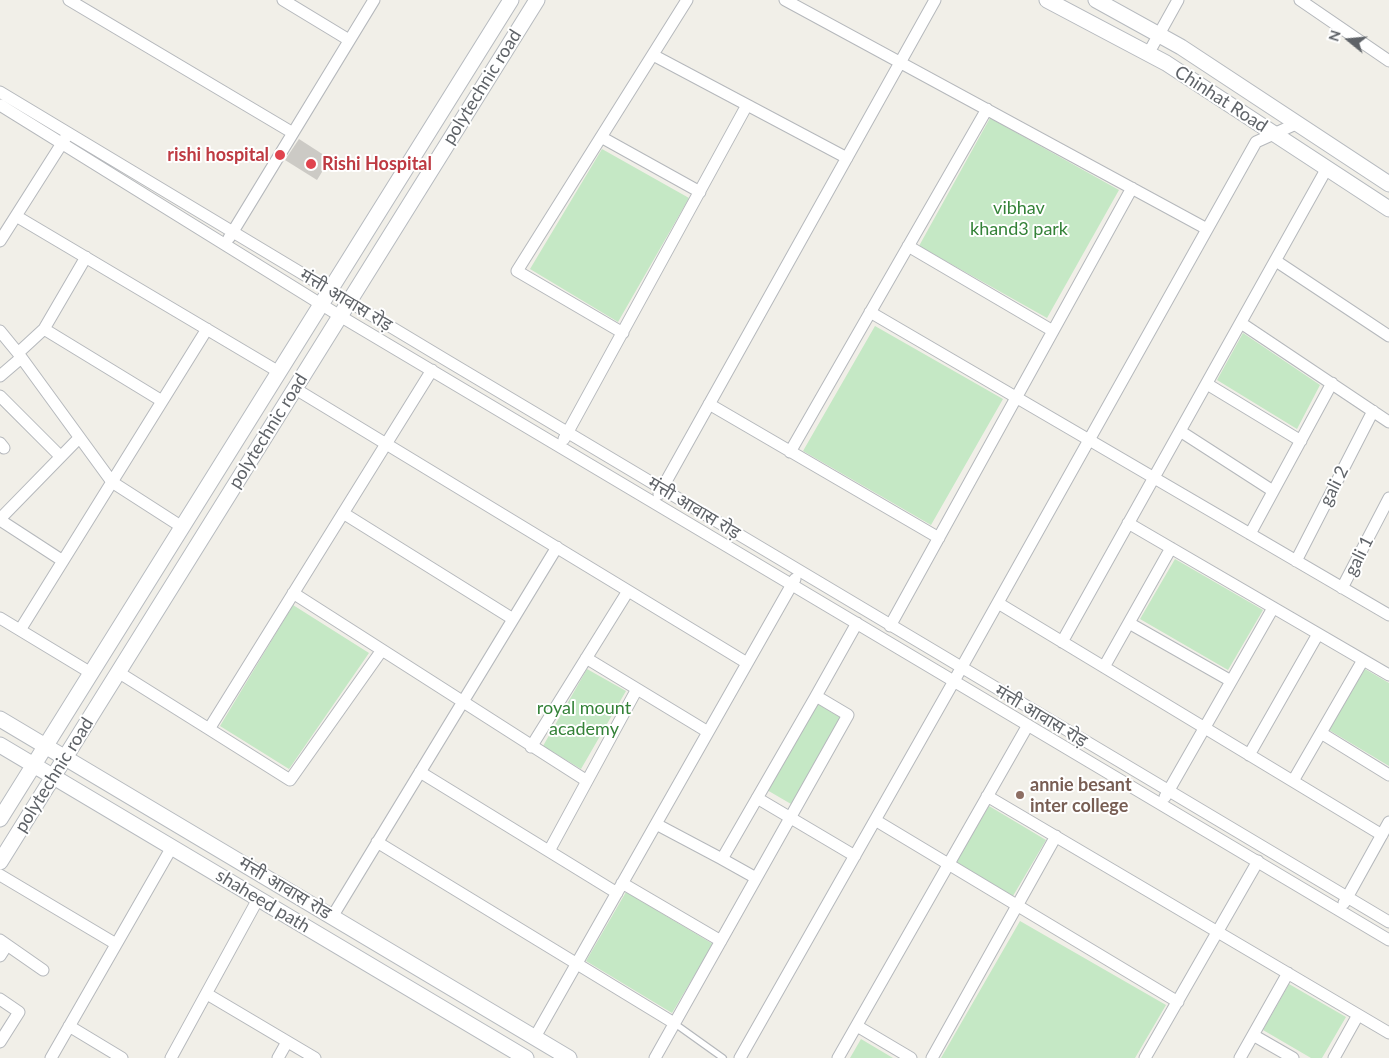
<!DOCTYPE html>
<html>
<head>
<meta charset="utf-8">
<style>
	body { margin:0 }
	#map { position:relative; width:1389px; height:1058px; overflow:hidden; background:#f1efe8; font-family:Lato,sans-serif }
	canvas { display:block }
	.north { position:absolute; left:1324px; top:15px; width:50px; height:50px; -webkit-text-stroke:4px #fff; paint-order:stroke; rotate:287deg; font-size:14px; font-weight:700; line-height:20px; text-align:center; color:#5f6368 }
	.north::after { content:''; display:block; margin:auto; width:18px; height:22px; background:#5f6368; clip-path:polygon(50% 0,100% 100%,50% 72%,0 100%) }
</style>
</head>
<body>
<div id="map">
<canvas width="1389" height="1058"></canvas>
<div class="north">N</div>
</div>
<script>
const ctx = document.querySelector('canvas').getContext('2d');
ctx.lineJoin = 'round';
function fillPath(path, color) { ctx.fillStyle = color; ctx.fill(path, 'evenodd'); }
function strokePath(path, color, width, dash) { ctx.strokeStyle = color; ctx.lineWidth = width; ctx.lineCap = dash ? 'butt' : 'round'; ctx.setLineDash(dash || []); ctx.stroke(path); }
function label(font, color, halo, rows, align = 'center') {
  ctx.font = font + ' Lato,"Noto Sans Devanagari",sans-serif'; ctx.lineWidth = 4; ctx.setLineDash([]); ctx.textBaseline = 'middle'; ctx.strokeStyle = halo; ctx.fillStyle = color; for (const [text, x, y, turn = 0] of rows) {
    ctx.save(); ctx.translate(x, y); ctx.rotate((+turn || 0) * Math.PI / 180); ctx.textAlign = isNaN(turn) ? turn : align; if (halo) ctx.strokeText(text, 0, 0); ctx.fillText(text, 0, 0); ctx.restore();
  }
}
fillPath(new Path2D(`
	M990,118L1119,190L1047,318L919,246Z
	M602,149L689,198L618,322L530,269Z
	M875,326L1003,399L931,525L803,451Z
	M1243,333L1320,385L1297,429L1217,380Z
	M1175,559L1263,610L1228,670L1140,619Z
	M293,605L369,653L289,769L220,726Z
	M587,669L626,691L581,769L543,746Z
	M1365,669L1389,683V766L1329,730Z
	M818,704L841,718L791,804L767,790Z
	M989,806L1046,840L1013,896L956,862Z
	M626,892L713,944L672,1013L586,961Z
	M1020,921L1166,1005L1135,1058H941Z
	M1289,984L1346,1017L1322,1058H1311L1263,1030Z
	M861,1039L893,1058H850Z`), '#c5e8c5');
fillPath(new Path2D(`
	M299,139L330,159L317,180L285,160Z`), '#cccac5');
const lane = new Path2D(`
	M674,1023L723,1058`);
const street = new Path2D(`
	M69,0L293,133
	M283,0L349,40
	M785,0L1207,229
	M1300,0L1389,61
	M1148,54L1178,0
	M653,55L847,158
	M0,92L446,360L1389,922
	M0,105L340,316L1389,940
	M601,137L700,192
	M16,216L279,372
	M229,238L374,0
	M0,241L66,137
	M908,246L1053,331
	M1276,261L1389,336
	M870,312L1389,615
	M1241,323L1389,422
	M44,329L162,401
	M0,331L18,353L112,482L182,527
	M623,333L517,271L687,0
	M18,353L44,329L86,257
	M0,376L21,358
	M1207,384L1301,441
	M294,388L747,663
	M0,396L60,456
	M709,404L939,538
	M1180,431L1273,491
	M564,439L747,105
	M0,443L4,448
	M790,452L987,109
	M659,494L935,0
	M343,513L513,619
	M0,519L79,438
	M0,520L63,561
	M1128,523L1389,675
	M1250,534L1332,383
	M1296,561L1373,411
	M1342,588L1389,498
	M293,593L587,781
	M998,603L1382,835
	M0,618L91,673
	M1129,623L1231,681
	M890,626L1132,188
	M20,630L207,329
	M1062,642L1327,168
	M586,658L708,732
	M1104,667L1171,548
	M118,672L209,729L432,370
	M816,696L857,623
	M209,729L290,780L382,650
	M1321,733L1389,775
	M531,747L628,591
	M1249,755L1318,634
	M420,772L617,893
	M1293,781L1363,660
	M987,796L1389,1033
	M1165,797L1273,608
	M757,798L855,856
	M875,820L1178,1002
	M656,824L722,859
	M377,842L674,1023
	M549,851L637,689
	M0,875L116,944
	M622,883L721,941
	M1344,903L1389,822
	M332,917L557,547
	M0,940L43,970
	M0,956L7,945
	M207,994L315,1058
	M0,999L19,1012L0,1042
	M69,1026L122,1058
	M857,1026L911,1058
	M1253,1035L1293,1058
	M535,1037L795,579
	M51,1058L172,847
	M171,1058L258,899
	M278,1058L287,1042
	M655,1058L848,715L816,696L722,859L756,878
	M740,1058L954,681L1256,142L1298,123
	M838,1058L1028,725
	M932,1058L1056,836
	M1145,1058L1258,861
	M1240,1058L1288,973
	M1334,1058L1358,1015`);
const secondary = new Path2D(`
	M1047,0L1166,63L1389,209
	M1096,0L1181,47L1389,184
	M0,719L569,1058
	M0,745L526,1058
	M0,819L511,0
	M0,862L537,0`);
strokePath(lane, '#b5b8bc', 8);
strokePath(street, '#b5b8bc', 13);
strokePath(secondary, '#b6babf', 17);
strokePath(lane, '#fff', 5.5);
strokePath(street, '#fff', 11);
strokePath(secondary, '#fff', 15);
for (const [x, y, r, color] of [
	[280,155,6,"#e0444e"],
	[311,164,6,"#e0444e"],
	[1020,795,5,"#8d6e63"]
]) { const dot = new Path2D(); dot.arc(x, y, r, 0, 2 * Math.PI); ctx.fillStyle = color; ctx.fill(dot); strokePath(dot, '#fff', 2); }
label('18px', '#5f6368', '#fff', [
	["polytechnic road",482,87,-58],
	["Chinhat Road",1221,99,33],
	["मंत्ती आवास रोड़",346,300,31],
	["polytechnic road",268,431,-58],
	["gali 2",1334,486,-63],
	["मंत्ती आवास रोड़",694,508,31],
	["gali 1",1359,556,-63],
	["मंत्ती आवास रोड़",1041,716,31],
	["polytechnic road",54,775,-58],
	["मंत्ती आवास रोड",285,888,31],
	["shaheed path",263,901,31]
]);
label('bold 18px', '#be3a42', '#fff', [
	["rishi hospital",269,155],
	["Rishi Hospital",322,164,"left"]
], 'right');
label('18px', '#348238', '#fff', [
	["vibhav",1019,208],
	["khand3 park",1019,229],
	["royal mount",584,708],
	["academy",584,729]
]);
label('bold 18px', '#785e54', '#fff', [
	["annie besant",1030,785],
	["inter college",1030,806]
], 'left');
</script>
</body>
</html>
